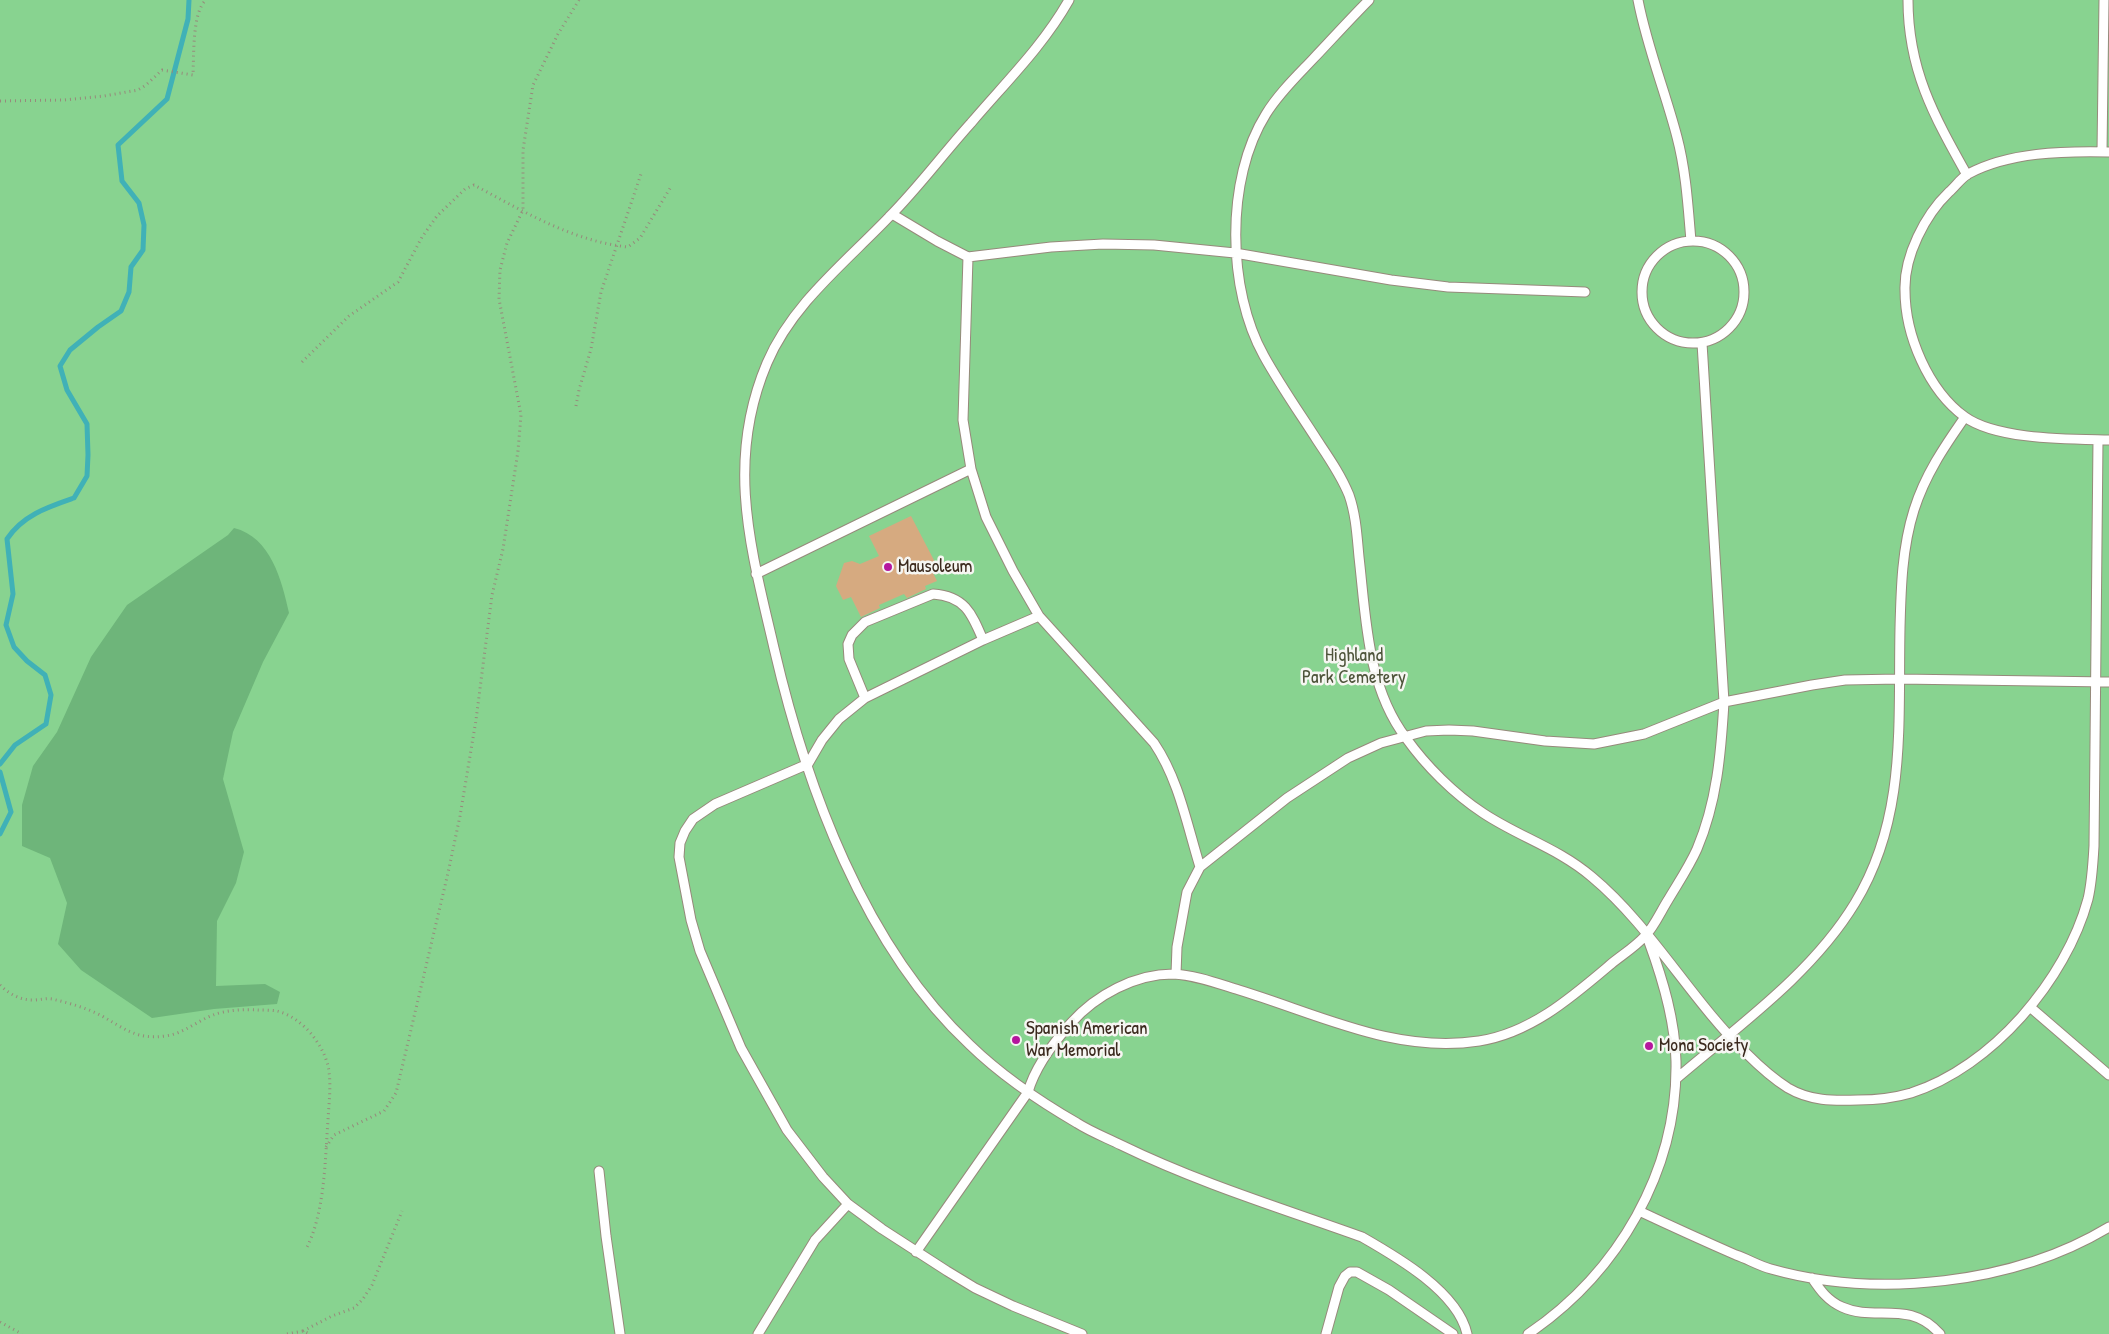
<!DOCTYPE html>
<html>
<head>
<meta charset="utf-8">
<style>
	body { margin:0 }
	canvas { display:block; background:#f1ebd8 }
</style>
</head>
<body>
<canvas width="2109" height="1334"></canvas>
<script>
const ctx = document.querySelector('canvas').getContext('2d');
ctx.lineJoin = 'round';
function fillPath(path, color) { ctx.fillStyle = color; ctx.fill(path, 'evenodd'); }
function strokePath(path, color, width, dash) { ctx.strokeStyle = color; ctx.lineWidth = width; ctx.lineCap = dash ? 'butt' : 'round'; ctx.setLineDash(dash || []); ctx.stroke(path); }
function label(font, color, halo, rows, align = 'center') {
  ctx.font = font + ' "Patrick Hand",sans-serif'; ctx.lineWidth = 5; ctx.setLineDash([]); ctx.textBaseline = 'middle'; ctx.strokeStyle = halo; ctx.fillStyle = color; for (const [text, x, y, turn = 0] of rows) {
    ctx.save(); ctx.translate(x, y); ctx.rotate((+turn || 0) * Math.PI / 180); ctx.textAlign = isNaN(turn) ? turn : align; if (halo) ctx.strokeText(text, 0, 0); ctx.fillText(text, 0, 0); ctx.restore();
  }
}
fillPath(new Path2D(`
	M0,0H2109V1334H0Z`), '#88d390');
fillPath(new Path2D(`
	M234,528C271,537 282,581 289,613L263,662L233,732L223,779L244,852L236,883L217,921L216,986L265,984L280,992L277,1004L214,1009L152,1018L81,970L58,944L67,903L50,858L22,846V805L33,766L57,732L91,657L127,605L228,535Z`), '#6eb57a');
strokePath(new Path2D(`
	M0,764L15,745L46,724L51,695L45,675L27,661L14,647L6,625L13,594L7,539C23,515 48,507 74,498L87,476L88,455L87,424L67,390L60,366L70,350L98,327L121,311L129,292L131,267L143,250L144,225L139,203L122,181L118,145L167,99L188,19L189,0
	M0,772L11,812L0,834`), '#40b1b7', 5);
fillPath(new Path2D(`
	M911,516L937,566L931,569L937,581L925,586L926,589L907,598L904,594L879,605L880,608L861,617L851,597L843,600L836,586L844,563L852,561L860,564L879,556L869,536Z`), '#d6aa80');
const lane = new Path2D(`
	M1069,0C1043,46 1005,83 971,123C943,154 918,188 889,217C846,262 792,304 767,363C725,462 751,549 774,648C806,786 864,946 970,1045C1001,1075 1039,1101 1077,1123C1091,1132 1107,1138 1121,1145C1199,1183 1281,1208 1362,1237C1397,1257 1458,1292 1467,1334
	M1369,0C1350,19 1332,39 1313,59C1297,76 1279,93 1266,114C1225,179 1227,290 1264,356C1280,385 1299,412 1317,440C1329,458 1341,475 1349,495C1356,515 1357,536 1359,557C1366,618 1367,687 1406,738C1426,766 1454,794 1483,813C1519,837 1558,848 1592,877C1651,926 1691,1000 1746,1053C1759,1066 1772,1078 1788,1088C1810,1101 1833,1101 1858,1100C1876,1100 1894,1098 1911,1093C1992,1067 2066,980 2088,899C2092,882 2093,864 2094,846L2098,440
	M1638,0C1647,47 1665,91 1677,137C1686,171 1688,206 1691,241
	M1908,0C1908,70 1934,116 1967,175
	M2102,152L2104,0
	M2109,152C2063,151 2009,152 1968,174C1961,178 1955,187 1949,192C1925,215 1904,256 1905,290C1905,335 1928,390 1965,417C1997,440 2070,439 2109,440
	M892,214L937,241L968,257L1051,247L1103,244L1154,245L1235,253L1391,280L1448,287L1585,292
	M1642 292a51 51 0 1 1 102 0a51 51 0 1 1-102 0Z
	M968,257L963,420L971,469L986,517L1013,571L1039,616L1154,743C1179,780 1187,825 1200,867
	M756,574L971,469
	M1039,616L983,640L865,698L839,719L822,740L808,764L715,804L693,819L685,831L680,843L679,857L691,920L700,951L741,1048L787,1130L823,1177L848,1204L882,1229L947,1271L975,1288L1013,1306L1082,1334
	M865,698L849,659L848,644L852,635L865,622L933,594C965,596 972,614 983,640
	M1176,974L1177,947L1187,892L1200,867L1287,798L1348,758L1381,743L1426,731L1449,730L1473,731L1545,741L1594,744L1644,734L1724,702L1812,685L1845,680L1899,679L2109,682
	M2030,1007L2109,1075
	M1676,1079C1738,1026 1812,974 1855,903C1907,818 1898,724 1900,628C1901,588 1902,548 1914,510C1925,475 1944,447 1965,417
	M599,1171L606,1236L620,1334
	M1639,1211C1671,1226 1704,1241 1736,1255C1748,1259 1759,1266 1771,1269C1877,1299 2015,1284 2109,1227
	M916,1252L1028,1092C1035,1067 1054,1042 1071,1023C1096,995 1135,974 1173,974C1195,975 1219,984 1239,990C1318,1014 1395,1054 1479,1041C1531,1033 1572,997 1611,964C1622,955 1635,947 1645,936C1654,927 1661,911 1668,900C1678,883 1689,867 1697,849C1717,802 1721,753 1724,702L1702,343
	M1812,1278C1820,1290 1828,1301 1842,1307C1875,1322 1909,1299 1940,1334
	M758,1334L815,1240L848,1204
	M1326,1334L1339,1287L1345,1276L1350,1272H1357L1389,1290L1453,1334
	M1528,1334C1618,1273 1678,1171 1676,1061C1675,1020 1663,980 1649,942`);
strokePath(lane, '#968a7b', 11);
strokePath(new Path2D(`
	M0,101L64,100L104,96L138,90L146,85L162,70L193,75C194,57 192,12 206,0
	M302,362L349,316L398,282L422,237L437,216L465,189L474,185C523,211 572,241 628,247L640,238L672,185
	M576,406L579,390L591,349L601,292L641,174
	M0,985C9,994 20,1000 33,1000C40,1000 46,998 52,999C69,1003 87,1008 102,1016C125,1029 137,1040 165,1036C183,1034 197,1021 213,1015C226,1010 245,1009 258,1010C264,1010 271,1010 277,1011C302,1017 325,1045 329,1071C331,1087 329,1103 328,1120C325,1160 325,1213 306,1249
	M326,1147L334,1135L384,1111L396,1093L448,873L460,816L476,720L492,595L503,549L518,451L521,415L499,299L500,270L507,243L523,210V150L533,85L558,34L579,0
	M0,1322L22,1334
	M303,1331L332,1316L354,1308L363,1299L372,1285L402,1211
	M287,1334L303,1331L310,1334`), '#968a7b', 3, [1, 4]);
strokePath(lane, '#fff', 9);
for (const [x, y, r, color] of [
	[888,567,5,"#b5179e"],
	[1016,1040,5,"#b5179e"],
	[1649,1046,5,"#b5179e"]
]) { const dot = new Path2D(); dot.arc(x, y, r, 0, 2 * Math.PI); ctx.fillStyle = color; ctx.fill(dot); strokePath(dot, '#f6f6f2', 2); }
label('19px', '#3b2a1e', '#f6f6f2', [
	["Mausoleum",898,567],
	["Spanish American",1026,1029],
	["War Memorial",1026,1051],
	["Mona Society",1659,1046]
], 'left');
label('19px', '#4e543a', '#f6f6f2', [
	["Highland",1354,656],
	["Park Cemetery",1354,678]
]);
</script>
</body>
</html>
